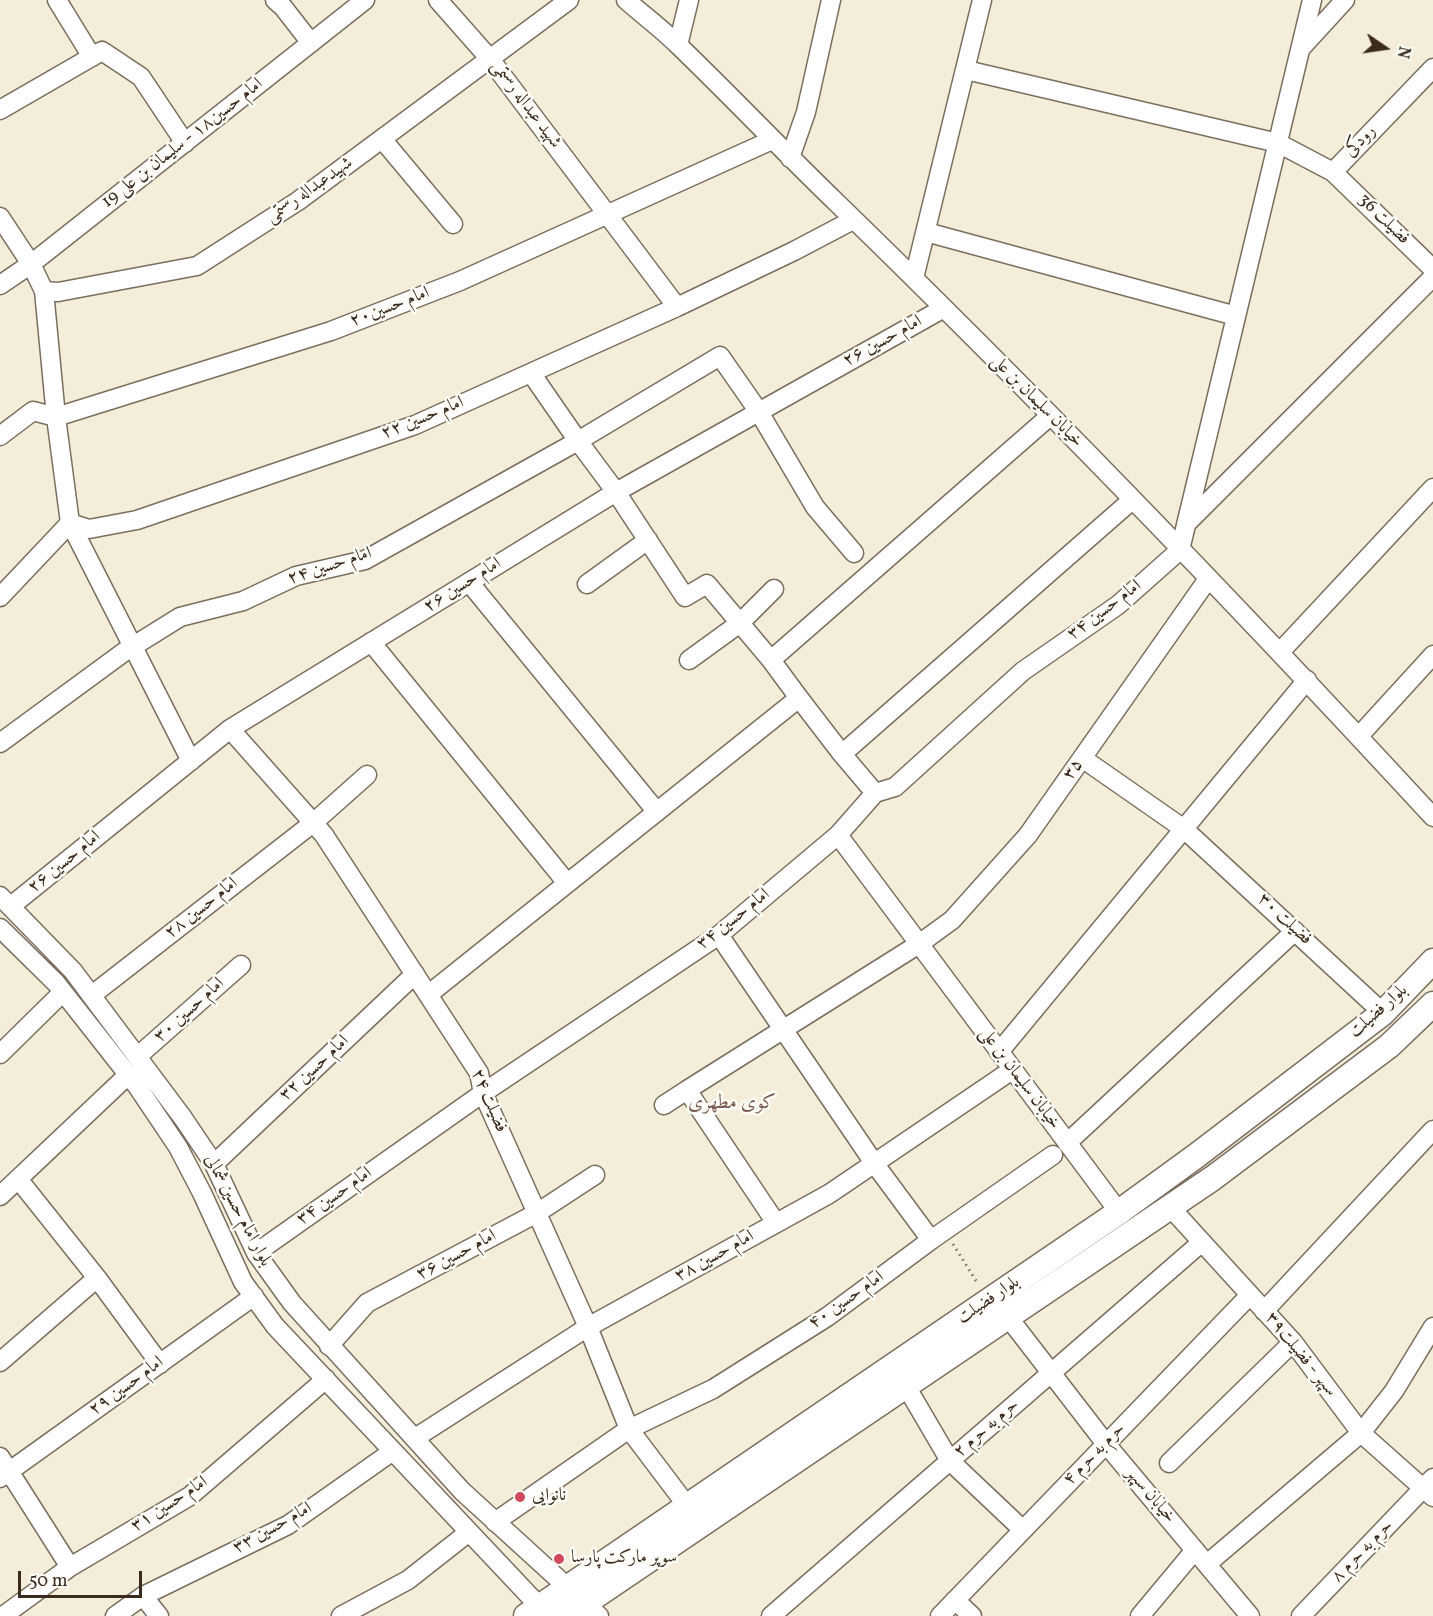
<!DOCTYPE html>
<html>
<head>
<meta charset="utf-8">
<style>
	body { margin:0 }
	#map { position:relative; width:1433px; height:1616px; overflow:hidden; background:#f4edd9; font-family:Vollkorn,serif }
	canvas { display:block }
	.north { position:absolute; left:1355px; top:18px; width:60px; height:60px; -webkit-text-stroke:4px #fdfcf7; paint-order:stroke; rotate:103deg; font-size:16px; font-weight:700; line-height:24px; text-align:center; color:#3b2a1e }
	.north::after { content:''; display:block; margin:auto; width:21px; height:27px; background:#3b2a1e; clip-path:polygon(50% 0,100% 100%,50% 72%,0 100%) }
	.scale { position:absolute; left:18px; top:1571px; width:124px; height:27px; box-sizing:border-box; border:3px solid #3b2a1e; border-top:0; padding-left:8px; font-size:18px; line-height:21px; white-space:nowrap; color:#3b2a1e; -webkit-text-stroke:4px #fdfcf7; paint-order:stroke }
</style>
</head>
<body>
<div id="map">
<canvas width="1433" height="1616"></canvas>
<div class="north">N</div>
<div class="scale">50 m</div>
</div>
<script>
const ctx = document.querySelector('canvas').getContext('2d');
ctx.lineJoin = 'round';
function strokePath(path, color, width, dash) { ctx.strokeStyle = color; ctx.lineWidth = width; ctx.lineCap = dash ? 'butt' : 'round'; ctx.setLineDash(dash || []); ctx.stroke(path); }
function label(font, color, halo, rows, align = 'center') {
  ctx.font = font + ' Vollkorn,Amiri,serif'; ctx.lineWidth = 5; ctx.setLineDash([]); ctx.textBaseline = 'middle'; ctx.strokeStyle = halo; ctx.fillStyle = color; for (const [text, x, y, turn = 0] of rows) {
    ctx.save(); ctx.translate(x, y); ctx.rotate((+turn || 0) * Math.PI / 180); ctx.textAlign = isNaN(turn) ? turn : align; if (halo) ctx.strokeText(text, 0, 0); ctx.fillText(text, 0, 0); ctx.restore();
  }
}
const minor = new Path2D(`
	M57,0L92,57
	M275,0L283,7L311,43
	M438,0L490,59L677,307
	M626,0C643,15 662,29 678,45C732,97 784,152 838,204C1042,402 1240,608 1433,817
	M678,45L689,0
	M1302,47L1345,0
	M966,70L1278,143L1333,172L1433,68
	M0,110L102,51L141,77L185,143
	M382,139L453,224
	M790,158L806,112L831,0
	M1333,172L1433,269
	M0,217L31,264L44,291L58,292L197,266L298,201L569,0
	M926,232L1236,316
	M914,278L982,0
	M0,285L31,264L365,0
	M44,291L56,417L70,523L191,761
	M531,373L578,441L720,356L759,412L815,507L854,553
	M0,436L33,411L56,417L331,331L460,281L772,140
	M1186,524L1433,277
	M469,582L657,812
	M587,584L648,540
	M0,597L70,523L89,529L137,520L415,425L677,307L794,251L853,220
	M371,642L567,883
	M1280,652L1433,488
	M689,660L740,623L774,589
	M799,698L842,754L1132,500
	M230,729L324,835L479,1073L483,1093L588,1327L629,1429L688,1507
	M1359,736L1433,655
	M0,743L124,652L180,617L243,601L296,576L365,560L578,441L616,492L685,597L707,584L771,660
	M842,754L875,793
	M1082,758L1184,829L1383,1013
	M838,835L1119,1212
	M0,896L73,971L183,1118L214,1164L256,1253L292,1303L462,1491L599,1616
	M11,906L230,729L616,492L944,308
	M0,928L56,983L137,1086L178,1147L202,1193L243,1282L275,1326L540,1607L551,1616
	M719,935L874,1163L931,1240
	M429,994L799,698L771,660L1050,416
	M92,995L313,823L367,775
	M999,1052L1307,680
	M0,1054L63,992
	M138,1056L241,965
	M664,1105L687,1090
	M1067,1143L1295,931
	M214,1164L415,974
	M19,1180L97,1278L160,1364
	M0,1196L128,1075
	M1170,1207L1293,1342L1361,1433L1433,1497
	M776,1223L687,1090L919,944L952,920L1028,835L1208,579
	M256,1253L483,1093L719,935L838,835L875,793L895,787L1023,671L1118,605L1180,550L1312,0
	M1264,1311L1433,1130
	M1008,1317L1106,1444L1250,1616
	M329,1346L367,1303L537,1213L595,1175
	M0,1362L97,1278
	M906,1386L950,1461L1023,1530
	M415,1438L588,1327L829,1194L1012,1070
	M0,1457L70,1567
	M1169,1463L1293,1342
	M0,1478L254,1296
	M495,1522L629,1429L713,1389L827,1317L931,1240L1053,1155
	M1207,1564L1361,1433L1394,1391L1433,1327
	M143,1596L159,1616
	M955,1600L972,1616
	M3,1616L70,1567L190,1496L326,1379
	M115,1616L143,1596L288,1525L393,1451
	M341,1616L408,1580L469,1532
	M771,1616L1202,1242
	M940,1616L1250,1295
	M1140,1616L1195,1550
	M1301,1616L1433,1478`);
const major = new Path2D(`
	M526,1616L1119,1212L1196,1156L1383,1013L1433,961
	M566,1616L1213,1178L1389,1046L1433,1004`);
strokePath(minor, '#7c6e5f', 21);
strokePath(major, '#7c6e5f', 27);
strokePath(new Path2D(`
	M953,1244L978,1284`), '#7c6e5f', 3, [1.5, 4.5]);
strokePath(minor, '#fff', 18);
strokePath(major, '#fff', 24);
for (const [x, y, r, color] of [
	[520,1497,6,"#d1495b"],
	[559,1559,6,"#d1495b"]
]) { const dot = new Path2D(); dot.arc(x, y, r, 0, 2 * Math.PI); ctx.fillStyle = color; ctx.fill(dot); strokePath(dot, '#fdfcf7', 2); }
label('18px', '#3b2a1e', '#fdfcf7', [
	["شهید عبداله رستمی",525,105,53],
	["رودکی",1361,142,-46],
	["امام حسین۱۸ - سلیمان بن علی 19",183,144,-38],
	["شهیدعبداله رستمی",310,191,-35],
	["فضیلت 36",1383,220,44],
	["امام حسین۲۰",390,308,-21],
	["امام حسین ۲۶",883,342,-29],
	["خیابان سلیمان بن علی",1036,402,45],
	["امام حسین ۲۲",423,419,-22],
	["امام حسین ۲۴",330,567,-18],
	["امام حسین ۲۶",463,586,-32],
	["امام حسین ۳۴",1105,611,-37],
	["۳۵",1074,770,-55],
	["امام حسین ۲۶",65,863,-39],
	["امام حسین ۲۸",202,909,-38],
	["امام حسین ۳۴",734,920,-38],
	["فضیلت ۳۰",1284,920,43],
	["امام حسین ۳۰",190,1011,-42],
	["بلوار فضیلت",1379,1012,-41],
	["امام حسین ۳۲",315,1069,-43],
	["خیابان سلیمان بن علی",1019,1079,53],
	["فضیلت ۲۴",488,1101,67],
	["امام حسین ۳۴",335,1197,-35],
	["بلوار امام حسین شمالی",237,1211,62],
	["امام حسین ۳۶",457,1256,-28],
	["امام حسین ۳۸",715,1257,-29],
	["امام حسین ۴۰",847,1301,-35],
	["بلوار فضیلت",989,1301,-34],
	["سپهر - فضیلت۳۹",1300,1355,51],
	["امام حسین ۲۹",127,1387,-36],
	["حرم به حرم ۲",987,1429,-41],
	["حرم به حرم ۴",1095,1455,-46],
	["خیابان سپهر",1150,1496,50],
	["امام حسین ۳۱",170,1505,-33],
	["امام حسین ۳۳",273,1529,-29],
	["حرم به حرم ۸",1363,1552,-46]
]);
label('18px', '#3b2a1e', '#fdfcf7', [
	["نانوایی",532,1497],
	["سوپر مارکت پارسا",571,1559]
], 'left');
label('20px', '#79584e', '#fdfcf7', [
	["کوی مطهری",732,1104]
]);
</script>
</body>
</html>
